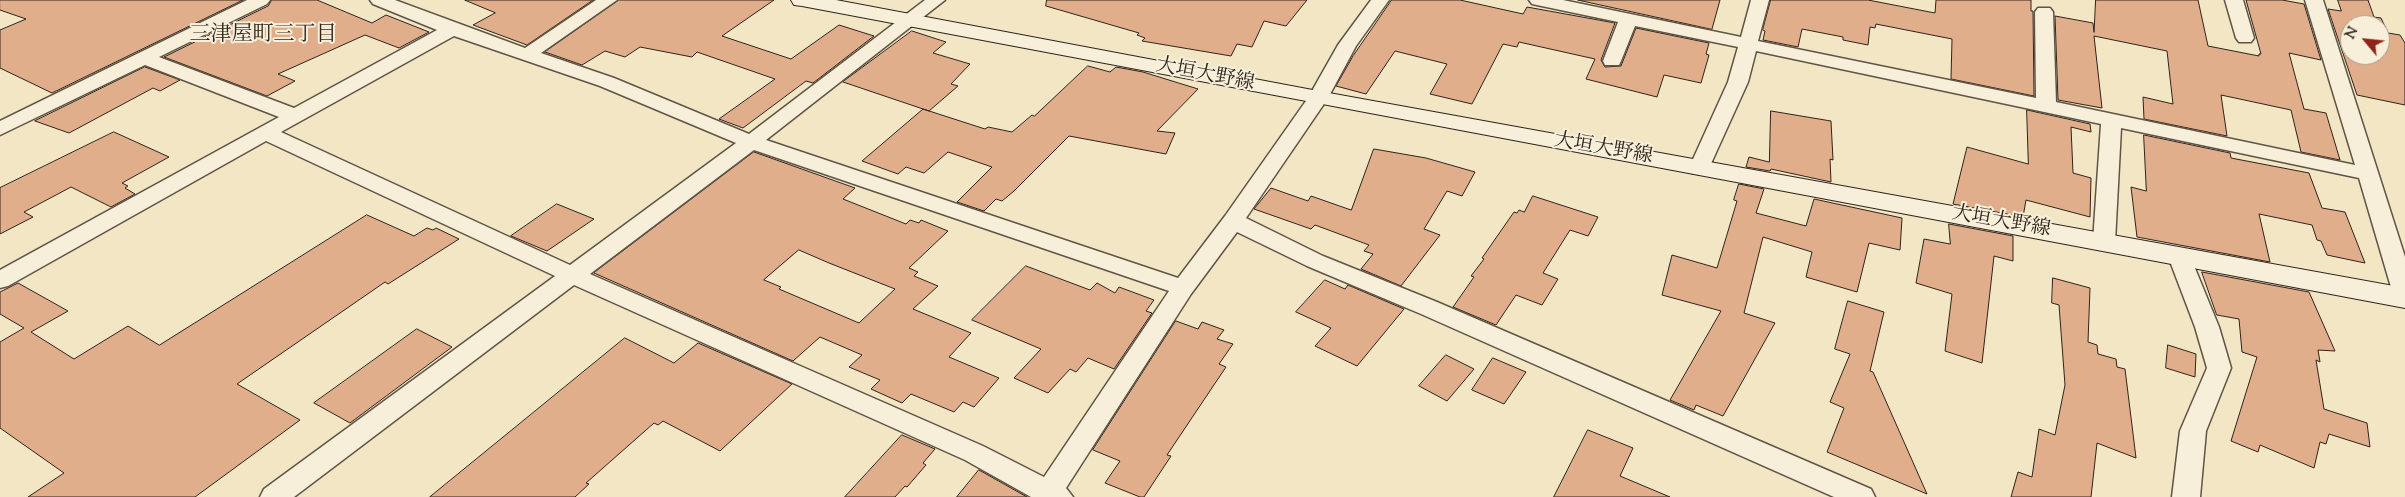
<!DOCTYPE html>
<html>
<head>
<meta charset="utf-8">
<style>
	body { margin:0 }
	#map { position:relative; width:2405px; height:497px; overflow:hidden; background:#f2e6c5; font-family:"Sorts Mill Goudy",serif }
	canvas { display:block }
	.north { position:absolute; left:2340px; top:15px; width:50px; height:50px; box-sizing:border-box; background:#f7efd9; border:1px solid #a79d8d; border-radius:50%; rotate:298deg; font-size:14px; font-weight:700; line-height:20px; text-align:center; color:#2f231c }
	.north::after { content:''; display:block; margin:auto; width:18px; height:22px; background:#8f2418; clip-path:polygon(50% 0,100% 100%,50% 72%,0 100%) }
</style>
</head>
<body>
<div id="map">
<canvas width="2405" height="497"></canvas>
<div class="north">N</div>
</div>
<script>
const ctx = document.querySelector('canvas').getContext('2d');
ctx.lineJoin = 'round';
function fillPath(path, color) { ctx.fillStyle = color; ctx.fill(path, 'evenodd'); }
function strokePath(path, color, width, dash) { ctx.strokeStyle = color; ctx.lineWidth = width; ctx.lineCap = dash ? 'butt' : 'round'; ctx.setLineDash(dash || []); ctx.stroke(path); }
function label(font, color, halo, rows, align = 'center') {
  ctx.font = font + ' "Sorts Mill Goudy","Noto Serif JP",serif'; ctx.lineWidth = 4; ctx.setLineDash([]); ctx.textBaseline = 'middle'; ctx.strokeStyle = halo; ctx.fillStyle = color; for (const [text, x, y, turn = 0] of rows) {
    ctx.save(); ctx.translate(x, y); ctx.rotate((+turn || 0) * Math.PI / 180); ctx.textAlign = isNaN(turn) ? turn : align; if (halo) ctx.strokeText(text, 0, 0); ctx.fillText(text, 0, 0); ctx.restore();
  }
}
const building = new Path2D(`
	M0,0H243L52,93L0,68V30L26,19L0,10Z
	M272,0H317L372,23L386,15L429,32L399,48L365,35L278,74L295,81L267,96L164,57L268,6Z
	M465,0H593L527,45L473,25L495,13Z
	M619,0H774L722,36L791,59L839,25L874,36L813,83L806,81L743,128L719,119L775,79L697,52L692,57L640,47L625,57L605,51L582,65L545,52Z
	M1047,0H1307L1286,26L1264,21L1252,47L1237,44L1231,56L1142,41L1145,38L1137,35L1139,33L1046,6Z
	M1392,0H1460L1523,14L1527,7L1615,23L1601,60L1605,67L1621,66L1636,28L1709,43L1706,54L1709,55L1701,83L1664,75L1657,97L1586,79L1595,59L1519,42L1517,47L1503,44L1472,104L1430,94L1447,64L1395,51L1366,94L1336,86L1353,56Z
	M1578,0H1720L1712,29Z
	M1771,0H1868L1935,13L1936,0H2031V11H2033L2034,96L1951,79L1952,39L1876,24L1875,28L1870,27L1868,45L1843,40V37L1802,29L1798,47L1763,40L1765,31L1763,30Z
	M2096,0H2198L2208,46L2259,56V54H2261L2246,0H2282L2304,4L2321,60L2289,53L2304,109L2326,113L2340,160L2301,152L2291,110L2221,95L2227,136L2144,119L2143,97L2173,104L2167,51L2094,36L2102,108L2058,100L2055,16L2093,23L2094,32Z
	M2338,0H2368L2374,17L2381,18L2388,33L2400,35L2405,43V105L2357,95L2328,9L2341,11ZM2350,25H2380V55H2350Z
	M912,31L946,42L933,53L970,64L951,84L958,86L929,111L843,82Z
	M1088,66L1110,72L1116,67L1143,72L1198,89L1157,131L1175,133L1166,154L1069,136L1014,191L1002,201L996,199L984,211L957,202L992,167L948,152L924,173L906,167L898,174L862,161L923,109L985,129L988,127L1012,132L1032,115L1034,116Z
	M145,67L180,80L160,91L153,88L69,133L35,121Z
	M2027,110L2090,124L2091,132L2071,127L2073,173L2091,178L2090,217L2026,200L2023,217L1953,204L1967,147L2028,164Z
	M1771,111L1831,121L1833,160L1830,159L1831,182L1771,169L1770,171L1746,167L1749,157L1769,162Z
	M114,132L169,157L122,183L128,186L125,188L135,194L111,207L71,187L24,212L33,217L0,234V188Z
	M2144,135L2230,153L2231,158L2309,173L2322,208L2345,212L2365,263L2327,255L2321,241L2317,240L2312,225L2259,214L2270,262L2137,237L2131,187L2146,191Z
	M1374,149L1426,158L1475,172L1462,196L1447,191L1424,229L1440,235L1401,286L1361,269L1373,254L1364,251L1369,245L1315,225L1311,229L1254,209L1271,188L1308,201L1311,196L1351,210Z
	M754,152L855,188L843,199L906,224L910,220L919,223L921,220L948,231L909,268L918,272L914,276L938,286L913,309L971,333L949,357L999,378L974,407L963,402L954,412L911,394L902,403L871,389L880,380L849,367L862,355L820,337L793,361L594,273ZM799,250L829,263L895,289L859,323L779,289L781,287L764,280Z
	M1739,184L1764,189L1756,213L1806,226L1814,199L1902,218L1900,250L1869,243L1857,292L1806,277L1812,252L1763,237L1744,313L1775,323L1723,416L1696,405L1694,410L1670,400L1721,311L1662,295L1672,255L1717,268L1737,201L1734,200Z
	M1533,196L1598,217L1588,236L1570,230L1543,273L1558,279L1542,305L1516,295L1496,325L1453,307L1474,277L1471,276L1484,259L1482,258L1514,212L1517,213L1519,210L1524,212Z
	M557,204L594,219L547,251L511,236Z
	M367,215L414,236L427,228L433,230L436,228L459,239L388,284L385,282L237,384L300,420L195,497H28L64,473L0,428V342L24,328L0,314V292L18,283L68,311L31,332L74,359L128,326L159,345Z
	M1949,224L2013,236V261L1994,256L1982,363L1945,351L1952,294L1916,283L1924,239L1950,244Z
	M1026,266L1090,290L1097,283L1115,293L1119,287L1154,300L1146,311L1152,313L1114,369L1088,358L1076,372L1070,369L1048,393L1014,378L1041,349L972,320Z
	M2202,272L2309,292L2335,351L2318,350L2320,362L2316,360L2324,409L2367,423L2370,447L2329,434L2326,444L2320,442L2314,468L2260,445L2258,452L2231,441L2257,357L2242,352L2239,319L2217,315Z
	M2053,278L2090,288L2088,342L2097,345L2098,354L2116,359L2117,367L2125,369L2136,458L2097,443L2091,497H2011L2018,472L2032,477L2039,429L2055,435L2065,385L2059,305L2052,303Z
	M1325,280L1345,289L1348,285L1404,309L1357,366L1315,346L1331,328L1296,312Z
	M1848,301L1884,312L1870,371L1873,372L1927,494L1827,452L1844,408L1830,402L1850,354L1835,349Z
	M1176,321L1198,329L1202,322L1224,330L1217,339L1233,344L1219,364L1226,367L1167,455L1171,456L1144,497H1140L1105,483L1120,461L1093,450Z
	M417,329L452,347L350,423L314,403Z
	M625,338L674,363L698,343L792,384L720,451L663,421L658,425L654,423L586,483L589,484L575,497H430Z
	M2168,345L2196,354L2195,377L2166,368Z
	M1446,355L1474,369L1447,401L1419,386Z
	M1493,358L1526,372L1504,404L1472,390Z
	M1588,430L1633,448L1620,476L1670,497H1554Z
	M902,435L935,449L923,463L926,465L907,487L905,486L895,497H845Z
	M979,470L1027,497H957Z`);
fillPath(building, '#e1ae8c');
strokePath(building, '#2f231c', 1);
const minor = new Path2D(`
	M247,0H270L267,4L159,57L294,108L437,30L373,4L370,0H395L525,48L596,0H617L541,53L614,78L749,134L925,0H945L766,140L1178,278L1225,216L1308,98L1338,45L1371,0H1389L1356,46L1328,98L1246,218L1323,256L1437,302L1871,489L1875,497H1834L1421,314L1307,266L1237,232L1191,294L1066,488L1073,497H1031L965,460L574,285L294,497H260L264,489L555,276L266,141L8,286L0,288V270L279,117L145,65L0,135V121ZM454,36L600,86L736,143L570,265L281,132ZM754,150L1169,291L1044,477L983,446L590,274Z
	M1529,0H1563L1741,37L1751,0H1769L1758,41L2036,98L2035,12L2038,8H2050L2053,12L2056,102L2355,165L2305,0H2323L2405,257V302L2397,300L2393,294L2359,178L2121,128L2115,242L2112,247L2104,249L2096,247L2093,242L2101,124L1756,51L1748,82L1709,168L1706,173L1699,174L1692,173L1689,168L1728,82L1738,47L1635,26L1621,61L1619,65H1605L1603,61L1618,22L1532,4Z
	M2225,0H2243L2254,38L2251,42H2239L2236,38Z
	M2179,249L2187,251L2190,256L2219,327L2231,368L2206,431L2200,497H2172L2180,431L2207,368L2195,327L2168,256L2171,251Z`);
const secondary = new Path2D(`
	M791,0H836L1318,91L2405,288V308L802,6L794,5Z`);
strokePath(minor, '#605446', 3);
strokePath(secondary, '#2f231c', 2);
fillPath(minor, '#f7efd9');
fillPath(secondary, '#f7efd9');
label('20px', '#2f231c', '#f7efd9', [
	["大垣大野線",1205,76,11],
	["大垣大野線",1603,150,10],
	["大垣大野線",2001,223,10]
]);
label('21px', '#2f231c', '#f7efd9', [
	["三津屋町三丁目",263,36]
]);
</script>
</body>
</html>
